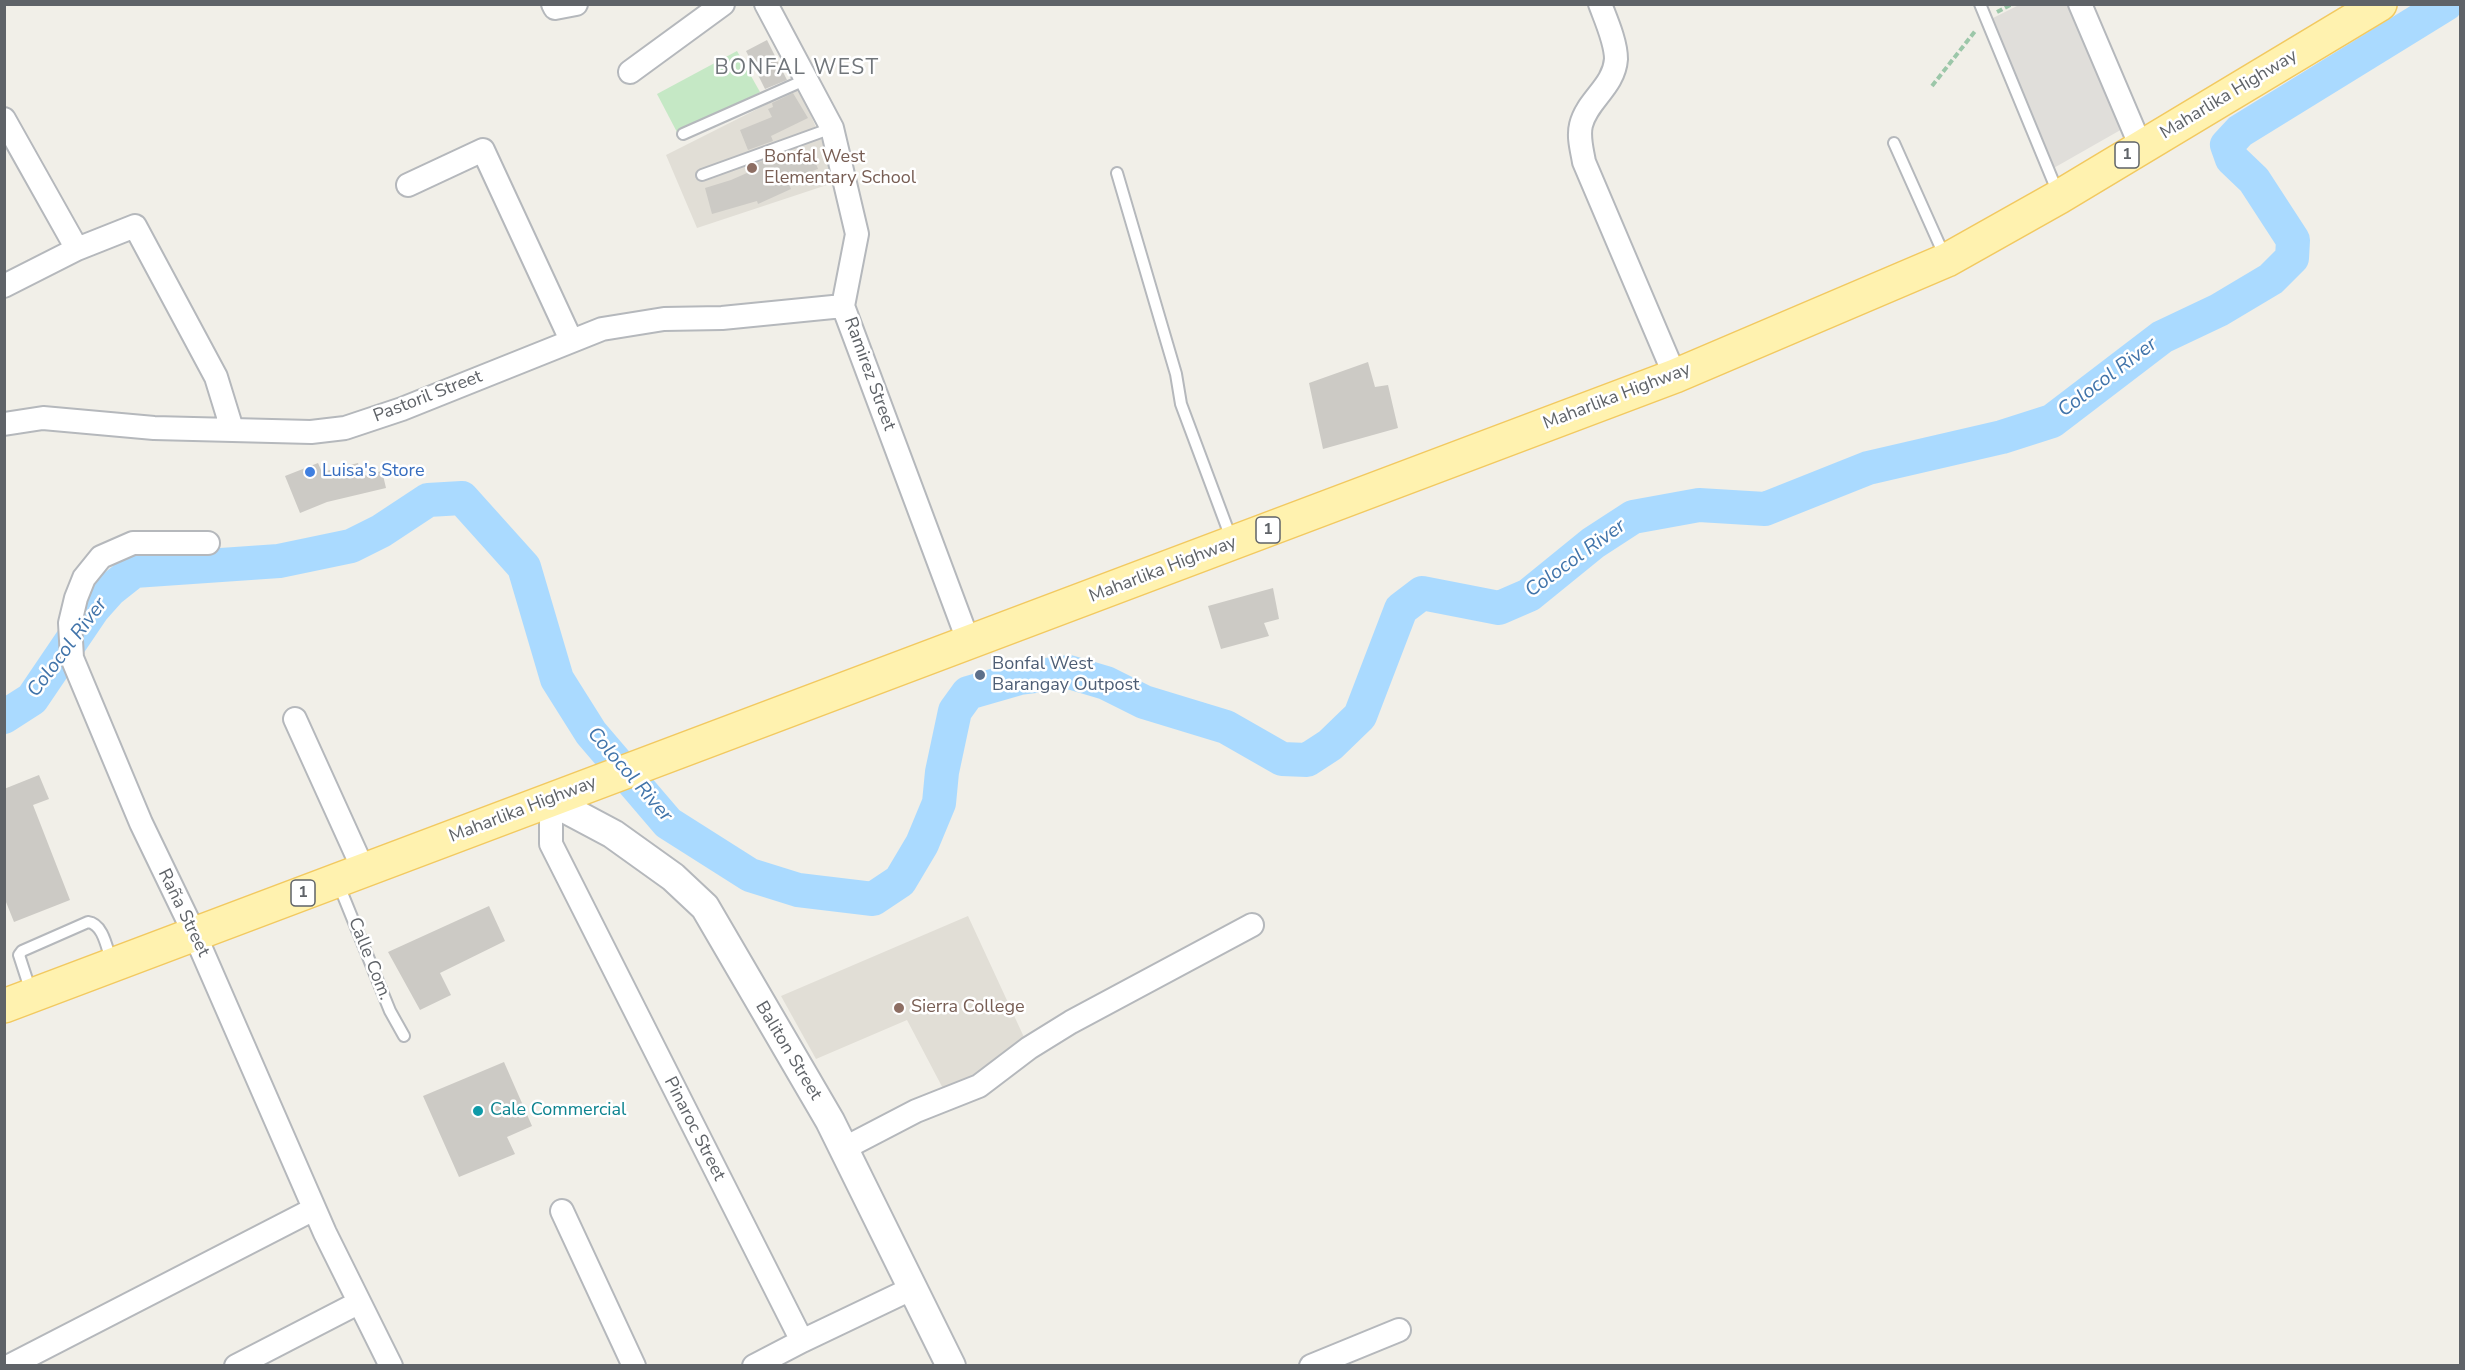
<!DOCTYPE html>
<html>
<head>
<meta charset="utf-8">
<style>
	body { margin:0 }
	#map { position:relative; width:2465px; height:1370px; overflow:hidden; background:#f1efe8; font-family:"Nunito Sans",sans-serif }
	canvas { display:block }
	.frame { position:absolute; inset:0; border:6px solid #5f6368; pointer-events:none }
</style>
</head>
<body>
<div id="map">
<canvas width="2465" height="1370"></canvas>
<div class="frame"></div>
</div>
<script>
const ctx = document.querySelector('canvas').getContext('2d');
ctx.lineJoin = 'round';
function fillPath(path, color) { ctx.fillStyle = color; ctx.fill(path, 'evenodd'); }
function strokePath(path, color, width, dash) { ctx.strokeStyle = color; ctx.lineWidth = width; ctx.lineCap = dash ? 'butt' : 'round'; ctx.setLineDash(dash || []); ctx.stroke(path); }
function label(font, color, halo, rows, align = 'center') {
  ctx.font = font + ' "Nunito Sans",sans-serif'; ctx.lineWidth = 5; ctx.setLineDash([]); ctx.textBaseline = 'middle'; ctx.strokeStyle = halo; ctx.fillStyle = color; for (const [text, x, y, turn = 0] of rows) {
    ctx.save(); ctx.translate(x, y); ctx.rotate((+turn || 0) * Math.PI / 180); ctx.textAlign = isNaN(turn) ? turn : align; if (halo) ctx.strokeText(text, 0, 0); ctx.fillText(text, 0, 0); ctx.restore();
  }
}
fillPath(new Path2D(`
	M2019,5H2075L2124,128L2052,169L1993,18Z`), '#e0deda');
fillPath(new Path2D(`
	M799,88L839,181L697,228L666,155Z
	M968,916L1029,1048L948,1098L907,1020L816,1059L781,996Z`), '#e1ded6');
fillPath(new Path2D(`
	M737,51L760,92L679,136L657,94Z`), '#c5e8c5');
strokePath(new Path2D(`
	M4,717L32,699L93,609L110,590L134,571L279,561L351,546L381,531L428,500L462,498L524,567L557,679L591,733L668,823L750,875L798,890L873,899L900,881L922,844L939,803L942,772L955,711L968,693L1020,678L1069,672L1106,683L1144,702L1226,727L1282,759L1307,760L1330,745L1360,716L1401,609L1422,593L1499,608L1529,595L1593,543L1633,517L1699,505L1765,509L1868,468L2002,437L2052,421L2162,337L2219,310L2271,279L2292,258L2293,240L2254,180L2232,159L2227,145L2240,131L2446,4`), '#aadaff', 34);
fillPath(new Path2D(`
	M767,40L787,80L765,89L746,51Z
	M793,93L808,118L771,136L773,141L748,150L740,130L772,117L768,109L773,107L772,103Z
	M812,153L818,169L787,180L791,189L758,204L757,201L712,214L705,188L731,180L756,169L754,164L779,155L783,163Z
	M1368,362L1375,387L1388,385L1398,428L1323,449L1309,383Z
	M318,463L322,472L358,463L362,476L382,471L386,488L327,502L300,513L285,476Z
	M1273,588L1279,619L1264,623L1269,636L1221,649L1208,606Z
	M39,775L49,799L33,805L70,900L14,922L4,897V789Z
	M489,906L505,941L440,973L451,995L420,1010L388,952Z
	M504,1062L532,1126L507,1137L515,1154L459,1177L423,1096Z`), '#cccac5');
const service = new Path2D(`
	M1980,4L2058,193
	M683,134L807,79
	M1894,143L1945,257
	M1117,173L1176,374L1181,404L1231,538
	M702,175L832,128
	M338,883L390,1011L404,1036
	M31,992L19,955L22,951L88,922C104,924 107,950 112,963`);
const minor = new Path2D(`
	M553,4L555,8L576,4
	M766,4L832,128L857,234L843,306L969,643
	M1600,4C1606,20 1616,42 1616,59C1614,87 1587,100 1581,125C1578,137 1582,150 1584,162L1675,376
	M2080,4L2141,147
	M630,72L723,4
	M4,119L77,249
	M408,185L483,150L571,340
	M4,286L77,249L135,226L216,377L232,429
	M4,424L43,418L154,428L311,432L345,428L402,409L602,329L664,319L722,318L843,306
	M208,543H133L101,557L84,578L76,598L70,623L72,658L141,823L195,935L325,1233L391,1366
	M295,719L364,871
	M551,801V844L802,1341L913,1288
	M843,1149L916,1111L979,1086L1029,1048L1071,1022L1252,925
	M562,1211L634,1366
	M9,1366L314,1209
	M236,1366L358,1303
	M754,1366L802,1341
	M1311,1366L1399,1330`);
const tertiary = new Path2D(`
	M551,801L613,834L673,877L705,907L830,1121L951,1366`);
const primary = new Path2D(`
	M4,1006L1675,376L1947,260L2059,197L2380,4`);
strokePath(service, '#b5b8bc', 14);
strokePath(minor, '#b5b8bc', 26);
strokePath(tertiary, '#b5b8bc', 32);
strokePath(primary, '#f2c960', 36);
strokePath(new Path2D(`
	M1997,12L2012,4
	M1932,86L1976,30`), '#9cc7a9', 4, [6, 3]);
strokePath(service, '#fff', 10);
strokePath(minor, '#fff', 22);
strokePath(tertiary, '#fff', 28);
strokePath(primary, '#fff2af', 33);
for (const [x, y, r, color] of [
	[752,168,6,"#8d6e63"],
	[310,472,6,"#3f7fe0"],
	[980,675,6,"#5c6f8a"],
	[899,1008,6,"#8d6e63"],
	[478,1111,6,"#0f9aa8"]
]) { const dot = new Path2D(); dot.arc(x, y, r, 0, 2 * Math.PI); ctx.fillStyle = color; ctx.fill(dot); strokePath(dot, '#fff', 2); }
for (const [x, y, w] of [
	[2127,155,24],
	[1268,530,24],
	[303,893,24]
]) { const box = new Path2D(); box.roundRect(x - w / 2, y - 13, w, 26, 4.5); ctx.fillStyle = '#fff'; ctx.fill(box); strokePath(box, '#5f6368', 1.5); }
label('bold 16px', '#5f6368', null, [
	["1",2127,155],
	["1",1268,530],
	["1",303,893]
]);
label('18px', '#5f6368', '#fff', [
	["Maharlika Highway",2229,95,-31],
	["Ramirez Street",869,374,70],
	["Pastoril Street",428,397,-21],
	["Maharlika Highway",1617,397,-21],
	["Maharlika Highway",1163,570,-21],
	["Maharlika Highway",523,810,-21],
	["Raña Street",183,913,64],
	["Calle Com.",369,959,68],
	["Baliton Street",788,1051,59],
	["Pinaroc Street",694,1129,63]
]);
label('18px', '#785e54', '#fff', [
	["Bonfal West",764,158],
	["Elementary School",764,179],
	["Sierra College",911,1008]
], 'left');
label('18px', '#366cbe', '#fff', [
	["Luisa's Store",322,472]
], 'left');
label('18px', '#4e5e75', '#fff', [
	["Bonfal West",992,665],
	["Barangay Outpost",992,686]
], 'left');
label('18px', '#0d838f', '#fff', [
	["Cale Commercial",490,1111]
], 'left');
label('italic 20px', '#4174aa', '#fff', [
	["Colocol River",2108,378,-37],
	["Colocol River",1576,559,-36],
	["Colocol River",68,648,-53],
	["Colocol River",629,775,49]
]);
ctx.letterSpacing = '1.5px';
label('21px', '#70757a', '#fff', [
	["BONFAL WEST",797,69]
]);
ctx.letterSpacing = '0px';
</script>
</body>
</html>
